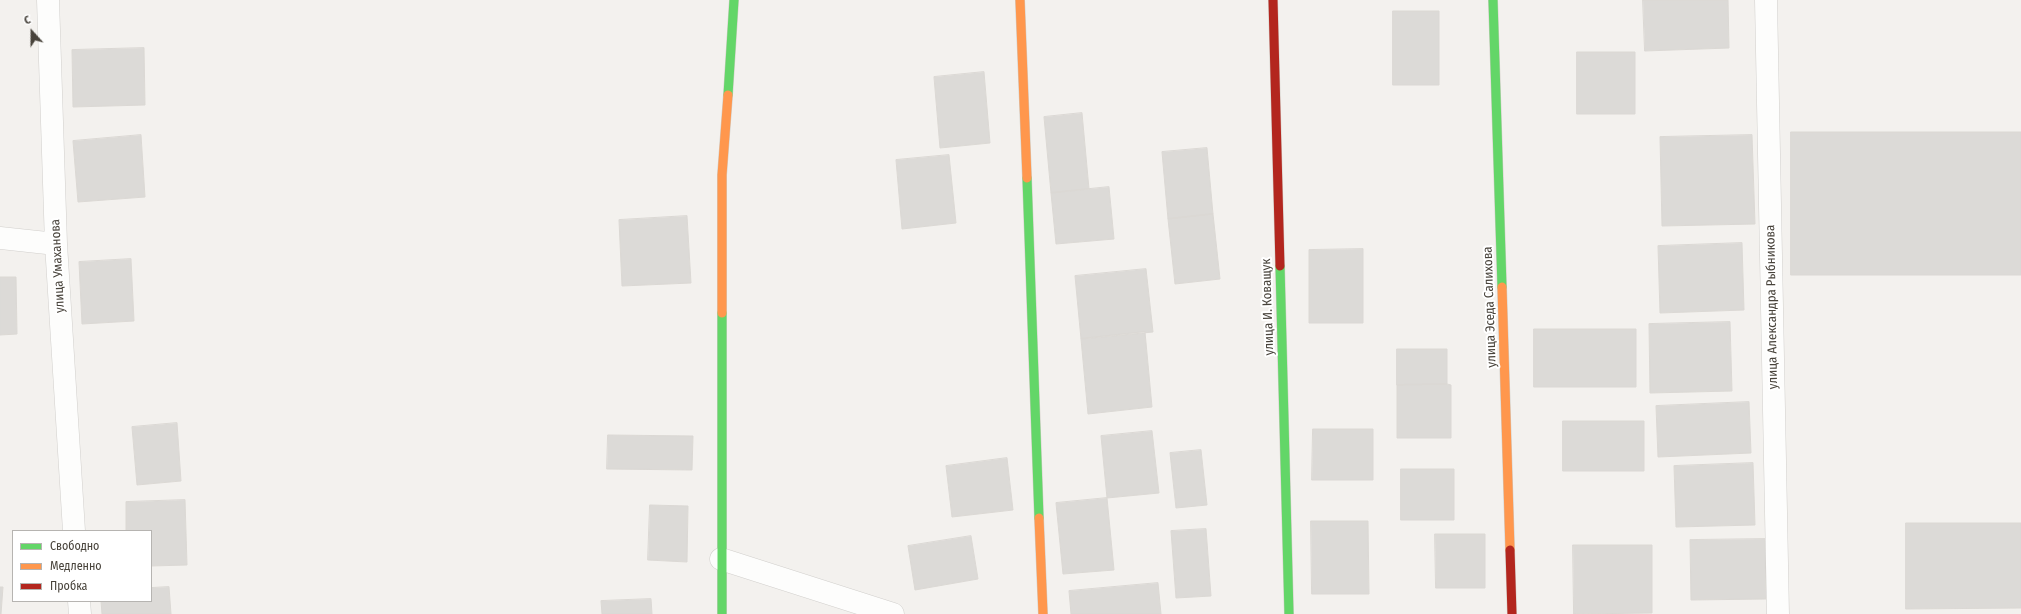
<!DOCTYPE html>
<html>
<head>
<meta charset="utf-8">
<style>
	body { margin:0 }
	#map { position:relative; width:2021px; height:614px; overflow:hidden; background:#f3f1ee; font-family:"Fira Sans Condensed",sans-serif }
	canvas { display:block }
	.legend { position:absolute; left:12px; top:530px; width:140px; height:72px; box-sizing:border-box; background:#fff; border:1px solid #b6b4b1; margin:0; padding:5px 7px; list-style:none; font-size:12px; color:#48433b }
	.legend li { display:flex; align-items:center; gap:8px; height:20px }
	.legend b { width:20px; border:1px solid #b6b4b1 }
	.north { position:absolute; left:12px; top:12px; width:40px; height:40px; -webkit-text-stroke:3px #fff; paint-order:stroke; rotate:339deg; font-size:11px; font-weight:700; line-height:16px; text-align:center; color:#48433b }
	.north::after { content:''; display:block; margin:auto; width:14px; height:18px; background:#48433b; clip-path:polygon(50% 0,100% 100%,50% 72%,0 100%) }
</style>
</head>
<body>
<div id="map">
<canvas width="2021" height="614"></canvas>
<ul class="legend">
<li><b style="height:5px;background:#63d668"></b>Свободно</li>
<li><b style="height:5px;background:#ff974d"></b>Медленно</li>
<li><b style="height:5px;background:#b3261e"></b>Пробка</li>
</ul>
<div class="north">С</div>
</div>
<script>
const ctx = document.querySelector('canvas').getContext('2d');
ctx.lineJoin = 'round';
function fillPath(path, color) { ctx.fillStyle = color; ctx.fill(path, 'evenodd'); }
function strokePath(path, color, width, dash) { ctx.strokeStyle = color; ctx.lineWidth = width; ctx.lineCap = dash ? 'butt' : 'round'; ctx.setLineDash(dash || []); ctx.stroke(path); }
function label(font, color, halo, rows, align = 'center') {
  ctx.font = font + ' "Fira Sans Condensed",sans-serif'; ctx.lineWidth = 4; ctx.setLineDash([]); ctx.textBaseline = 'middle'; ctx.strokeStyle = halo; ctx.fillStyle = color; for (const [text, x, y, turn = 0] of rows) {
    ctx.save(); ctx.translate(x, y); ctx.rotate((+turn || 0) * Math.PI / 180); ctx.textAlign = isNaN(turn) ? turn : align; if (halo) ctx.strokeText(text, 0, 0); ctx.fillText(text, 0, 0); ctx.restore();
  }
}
const building = new Path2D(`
	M1643,0H1728L1729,48L1645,51Z
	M1393,11H1439V85H1393Z
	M144,48L145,105L73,107L72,50Z
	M1577,52H1635V114H1577Z
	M984,72L990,143L940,148L934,77Z
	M1082,113L1089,189L1051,193L1044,117Z
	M1791,132H2021V275H1791Z
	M141,135L145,197L78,202L73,141Z
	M1752,135L1755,224L1662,226L1660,137Z
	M1207,148L1213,214L1168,219L1162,152Z
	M949,155L956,223L902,229L896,160Z
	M1109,187L1114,239L1056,244L1051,193Z
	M1213,214L1220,279L1175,284L1168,219Z
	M687,216L691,283L622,286L619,220Z
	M1742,243L1744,310L1660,313L1658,246Z
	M1363,249V323H1309V250Z
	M131,259L134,321L82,324L79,262Z
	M1146,269L1153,332L1081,339L1075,276Z
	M0,277H16L17,334L0,335Z
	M1730,322L1732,391L1650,393L1649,324Z
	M1534,329H1636V387H1534Z
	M1145,332L1152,407L1088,414L1081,339Z
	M1397,349H1447V384L1397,385Z
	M1447,384L1451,385V438H1397V385Z
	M1749,402L1751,453L1658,457L1656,406Z
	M1563,421H1644V471H1563Z
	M177,423L181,481L137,485L132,427Z
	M1313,429H1373V480H1312Z
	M1152,431L1159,493L1107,498L1101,436Z
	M608,435L693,436L692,470L607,469Z
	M1201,450L1207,505L1176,508L1170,453Z
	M1007,458L1013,510L952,517L946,466Z
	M1753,463L1755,525L1676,527L1674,466Z
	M1401,469H1454V520H1401Z
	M1107,498L1114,570L1063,574L1056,503Z
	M185,500L187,565L151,566V531H126V502Z
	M650,505L688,506L687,562L648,560Z
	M1311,521H1368L1369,594H1312Z
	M1906,523H2021V608L1906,609Z
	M1206,529L1211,596L1176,598L1171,531Z
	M1435,534H1485V588H1436Z
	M971,536L978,579L915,590L908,546Z
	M1765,539L1766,599L1691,600L1690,540Z
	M1573,545H1652V613L1574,614Z
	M1158,583L1161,614H1071L1069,591Z
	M0,587H3L1,614H0Z
	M169,587L171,614H102L101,601H151V588Z
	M651,599L652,614H602L601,601Z`);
fillPath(building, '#dcdad7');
strokePath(building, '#dbd8d4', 1);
const street = new Path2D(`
	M48,0L56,244L74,531
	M1766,0L1778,614
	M0,238L56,244
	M721,559L893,614
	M79,601L80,614`);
const fast = new Path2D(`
	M1493,0L1502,287
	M728,95L734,0
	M1027,178L1039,518
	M1280,266L1289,614
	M722,313V614`);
const slow = new Path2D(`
	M1020,0L1027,178
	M1502,287L1510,550
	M722,313V175L728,95
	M1039,518L1043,614`);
const jam = new Path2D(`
	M1273,0L1280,266
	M1510,550L1512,614`);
strokePath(street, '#d1cfcc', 23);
strokePath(fast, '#d1cdc6', 10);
strokePath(slow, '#d1cdc6', 10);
strokePath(jam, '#d1cdc6', 10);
strokePath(street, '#fdfdfc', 22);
strokePath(fast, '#63d668', 9);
strokePath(slow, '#ff974d', 9);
strokePath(jam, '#b3261e', 9);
label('13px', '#48433b', '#fff', [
	["улица Умаханова",58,266,-93],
	["улица И. Коващук",1268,307,-92],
	["улица Эседа Салихова",1490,307,-92],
	["улица Александра Рыбникова",1772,307,-91]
]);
</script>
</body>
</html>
